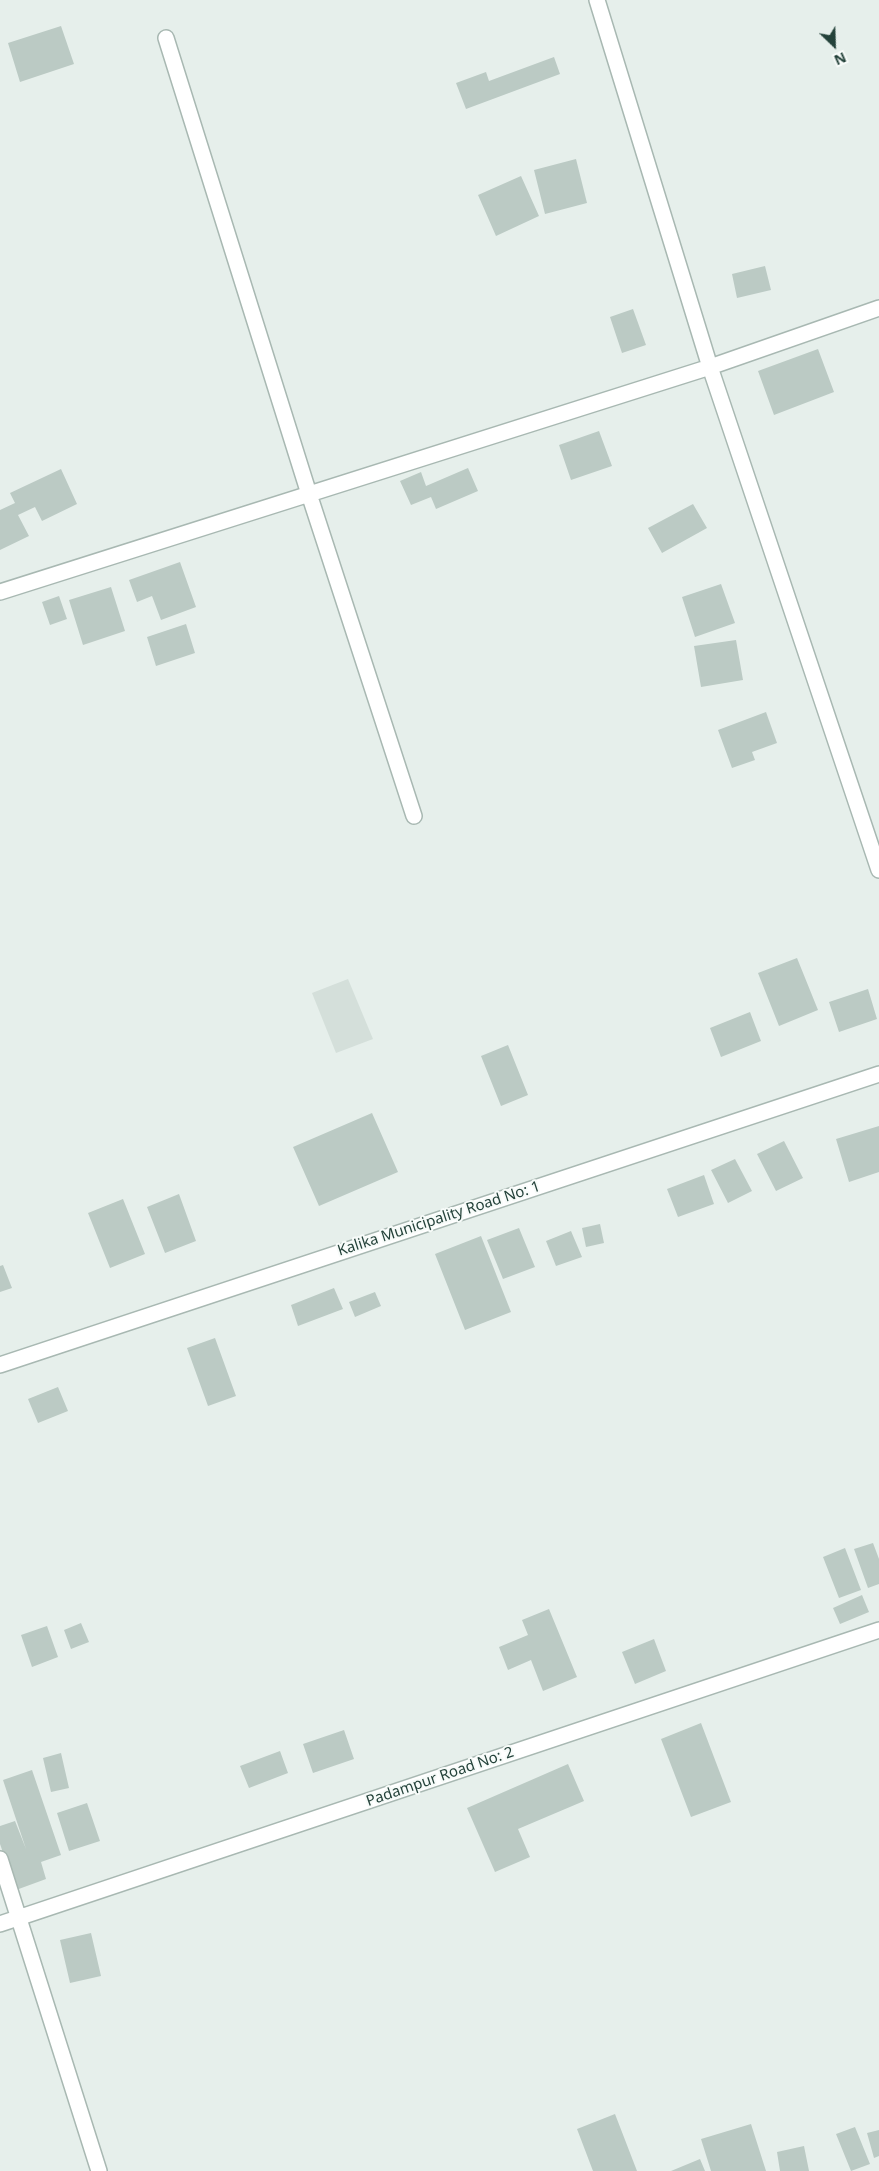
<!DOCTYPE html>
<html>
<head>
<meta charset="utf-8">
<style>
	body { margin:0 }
	#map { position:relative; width:879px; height:2171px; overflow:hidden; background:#e6efeb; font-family:"Noto Sans",sans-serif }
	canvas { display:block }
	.north { position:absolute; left:809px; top:20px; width:50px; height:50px; -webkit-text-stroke:4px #f7fbf9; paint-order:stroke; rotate:156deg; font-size:14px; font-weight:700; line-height:20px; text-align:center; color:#24423a }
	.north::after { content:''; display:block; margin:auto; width:18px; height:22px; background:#24423a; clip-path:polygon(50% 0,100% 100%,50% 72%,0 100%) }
</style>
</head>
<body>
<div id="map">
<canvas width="879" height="2171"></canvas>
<div class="north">N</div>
</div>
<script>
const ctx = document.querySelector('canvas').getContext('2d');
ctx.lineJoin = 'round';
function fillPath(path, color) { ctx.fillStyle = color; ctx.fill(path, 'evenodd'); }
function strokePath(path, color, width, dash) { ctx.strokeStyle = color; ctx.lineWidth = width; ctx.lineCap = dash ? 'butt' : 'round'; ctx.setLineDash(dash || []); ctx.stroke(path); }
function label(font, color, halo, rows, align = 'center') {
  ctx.font = font + ' "Noto Sans",sans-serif'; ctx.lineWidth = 4; ctx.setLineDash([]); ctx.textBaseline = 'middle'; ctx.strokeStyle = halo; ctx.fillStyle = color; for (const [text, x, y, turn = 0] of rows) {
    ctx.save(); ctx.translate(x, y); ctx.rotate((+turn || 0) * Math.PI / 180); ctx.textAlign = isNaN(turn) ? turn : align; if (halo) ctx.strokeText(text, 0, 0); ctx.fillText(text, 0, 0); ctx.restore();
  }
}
fillPath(new Path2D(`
	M348,979L373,1039L336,1053L312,993Z`), '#d4dfda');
fillPath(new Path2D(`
	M61,26L74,64L20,82L8,43Z
	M554,57L560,74L466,109L456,83L486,72L489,81Z
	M576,159L587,203L545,214L534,170Z
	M521,176L539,216L496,236L478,195Z
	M765,266L771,290L737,298L732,274Z
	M633,309L646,345L622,353L610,317Z
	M818,349L834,392L774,415L758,371Z
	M599,431L612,466L571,480L559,445Z
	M468,468L478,491L436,509L431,497L411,505L400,481L421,472L426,486Z
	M61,469L77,504L42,521L35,507L18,515L29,536L0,550V510L15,503L10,493Z
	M693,504L707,528L662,553L648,528Z
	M180,562L196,607L161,620L152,596L137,602L129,580Z
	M721,584L735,623L695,637L682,597Z
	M111,587L125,631L83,645L69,600Z
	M59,596L67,619L50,625L42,602Z
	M186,624L195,653L156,666L147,637Z
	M736,640L743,680L701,687L694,646Z
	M766,712L777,743L752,752L755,760L732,768L718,730Z
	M797,958L818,1010L779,1026L758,973Z
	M868,989L877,1019L839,1032L829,1002Z
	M750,1012L761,1041L721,1057L710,1028Z
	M508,1045L528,1095L501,1106L481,1056Z
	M372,1113L398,1172L319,1206L293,1147Z
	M879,1126V1172L849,1182L836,1139Z
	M784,1141L803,1178L776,1191L757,1154Z
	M735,1159L752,1191L728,1203L711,1170Z
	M704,1175L714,1204L678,1217L667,1189Z
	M179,1194L196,1241L165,1253L147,1207Z
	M123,1199L145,1254L110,1268L88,1213Z
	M600,1224L604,1243L586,1247L582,1228Z
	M519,1228L535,1267L503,1279L487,1240Z
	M571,1231L582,1257L556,1266L546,1241Z
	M481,1236L511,1312L465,1330L435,1254Z
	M3,1265L12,1288L0,1292V1266Z
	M334,1288L343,1309L298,1326L291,1305Z
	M375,1292L381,1306L355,1317L349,1302Z
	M215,1338L236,1396L208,1406L187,1348Z
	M58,1387L68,1411L38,1423L28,1399Z
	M873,1543L879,1559V1584L868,1588L854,1549Z
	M845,1548L861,1590L839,1598L823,1557Z
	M862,1595L869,1612L840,1624L833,1608Z
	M549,1609L577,1677L543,1691L531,1660L508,1670L499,1647L528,1635L522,1620Z
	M81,1623L89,1642L71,1649L64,1630Z
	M47,1626L58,1657L32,1667L21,1635Z
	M654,1639L666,1671L635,1684L622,1652Z
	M701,1723L731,1802L691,1817L661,1739Z
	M344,1730L354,1759L313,1773L303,1744Z
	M280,1751L288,1773L249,1788L240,1766Z
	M61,1753L69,1788L51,1792L43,1758Z
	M568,1764L584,1801L518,1829L530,1857L495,1872L467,1808Z
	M32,1770L61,1855L41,1862L46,1879L16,1890L0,1844V1826L15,1821L26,1849L3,1780Z
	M87,1803L100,1841L69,1851L57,1813Z
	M91,1933L101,1976L70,1983L60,1940Z
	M615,2114L637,2171H593L577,2129Z
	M751,2124L766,2171H711L701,2139Z
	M855,2127L870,2164L851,2171L836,2134Z
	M879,2130V2156L874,2158L867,2133Z
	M804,2146L809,2171H780L777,2152Z
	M700,2159L705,2171H671Z`), '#bbcac4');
const minor = new Path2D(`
	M597,0L710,367L879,870
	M166,38L309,494L414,816
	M0,592L710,367L879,308
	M0,1859L99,2171
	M0,1924L879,1630`);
const tertiary = new Path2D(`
	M0,1365L879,1074`);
strokePath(minor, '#a8b8b2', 18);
strokePath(tertiary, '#a8b8b2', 18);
strokePath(minor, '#fff', 15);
strokePath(tertiary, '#fff', 15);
label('15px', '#24423a', '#f7fbf9', [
	["Kalika Municipality Road No: 1",439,1219,-18],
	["Padampur Road No: 2",440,1777,-19]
]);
</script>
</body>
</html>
